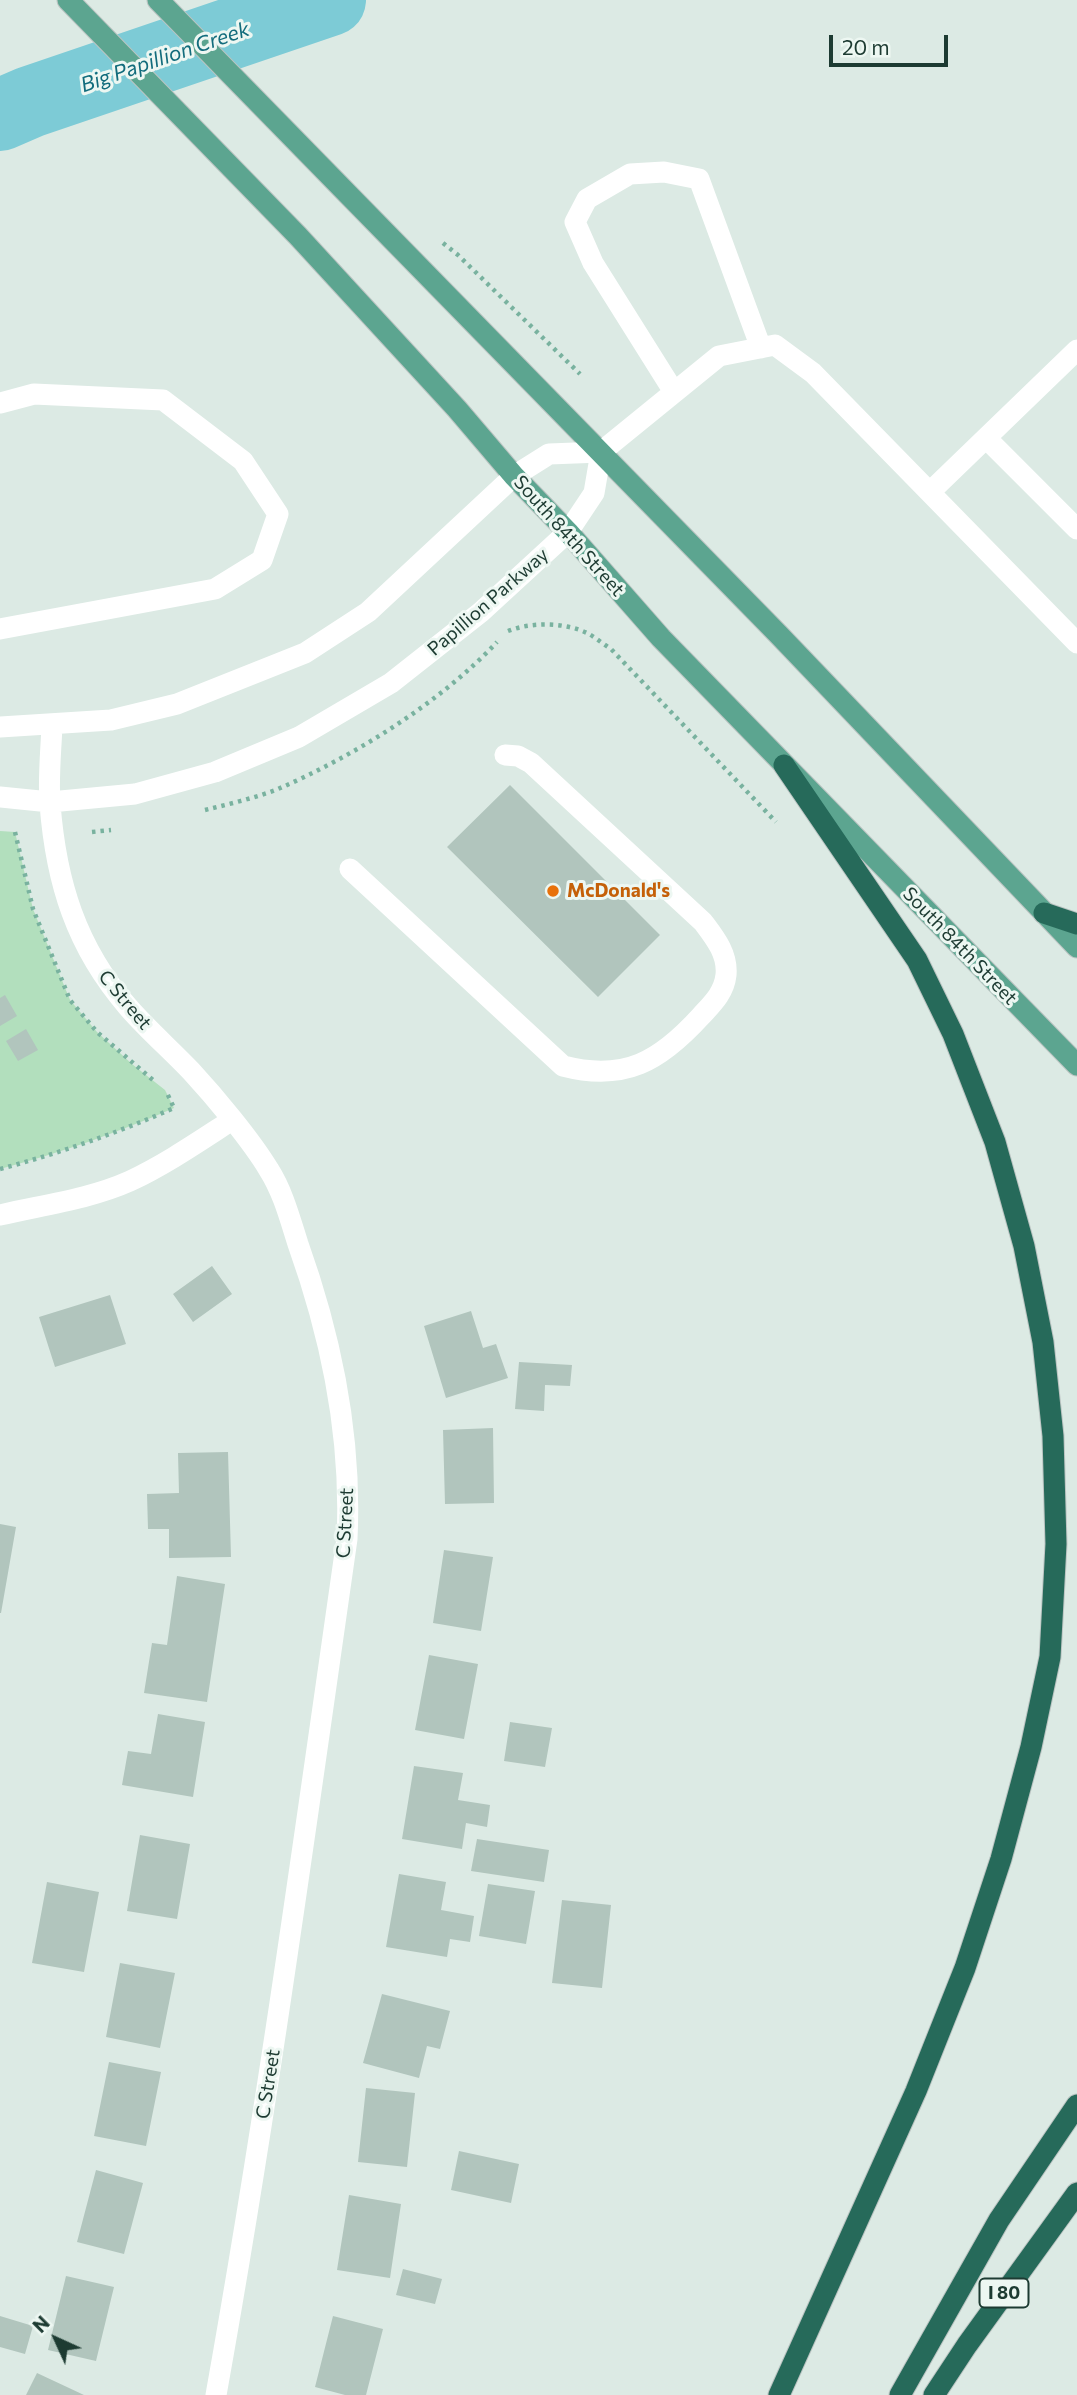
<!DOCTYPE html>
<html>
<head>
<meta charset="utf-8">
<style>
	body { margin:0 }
	#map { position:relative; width:1077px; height:2395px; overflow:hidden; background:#dceae4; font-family:Commissioner,sans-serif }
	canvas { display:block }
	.north { position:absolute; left:21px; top:2304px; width:70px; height:70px; -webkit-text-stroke:5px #edf7f2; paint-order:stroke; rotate:315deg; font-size:19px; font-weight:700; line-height:28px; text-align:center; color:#1d3b32 }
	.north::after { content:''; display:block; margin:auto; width:24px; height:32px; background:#1d3b32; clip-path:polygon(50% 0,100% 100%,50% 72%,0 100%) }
	.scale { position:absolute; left:829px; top:35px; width:119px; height:32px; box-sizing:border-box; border:4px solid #1d3b32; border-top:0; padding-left:9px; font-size:21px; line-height:24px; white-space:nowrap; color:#1d3b32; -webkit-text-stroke:5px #edf7f2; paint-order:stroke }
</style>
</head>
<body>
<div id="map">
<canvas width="1077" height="2395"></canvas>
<div class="north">N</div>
<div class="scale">20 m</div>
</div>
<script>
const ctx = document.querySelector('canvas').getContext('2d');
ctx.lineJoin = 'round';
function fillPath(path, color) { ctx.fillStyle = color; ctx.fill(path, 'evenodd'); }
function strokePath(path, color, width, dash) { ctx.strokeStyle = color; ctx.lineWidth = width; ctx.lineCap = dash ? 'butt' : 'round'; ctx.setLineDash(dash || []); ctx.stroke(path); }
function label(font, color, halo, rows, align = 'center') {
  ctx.font = font + ' Commissioner,sans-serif'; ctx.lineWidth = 6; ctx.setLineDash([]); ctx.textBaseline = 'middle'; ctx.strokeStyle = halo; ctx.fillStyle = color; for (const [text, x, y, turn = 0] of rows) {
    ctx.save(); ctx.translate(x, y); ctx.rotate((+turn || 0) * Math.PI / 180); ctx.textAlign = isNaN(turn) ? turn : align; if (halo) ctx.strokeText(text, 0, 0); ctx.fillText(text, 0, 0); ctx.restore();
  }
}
fillPath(new Path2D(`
	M0,831L15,832L33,909L70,1000L97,1032L132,1064L165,1090L174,1108C117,1133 60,1153 0,1169Z`), '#b2dfbd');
strokePath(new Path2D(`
	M0,115L30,102L330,0`), '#7dcbd6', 72);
fillPath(new Path2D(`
	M510,785L660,935L598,997L447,847Z
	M5,995L17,1016L0,1026V998Z
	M26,1029L38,1050L18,1061L6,1041Z
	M212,1266L232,1294L193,1322L173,1294Z
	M110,1295L126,1344L55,1367L39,1317Z
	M471,1311L483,1348L496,1344L508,1378L446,1398L424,1326Z
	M519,1362L572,1365L570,1386L545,1385L544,1411L515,1409Z
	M493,1428L494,1503L445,1504L443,1430Z
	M228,1452L231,1557L169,1558V1529H148L147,1494L179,1493L178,1453Z
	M0,1524L16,1527L1,1613H0Z
	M444,1550L493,1557L481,1631L433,1623Z
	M177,1576L225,1584L207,1702L144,1693L152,1643L167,1645Z
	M429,1655L478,1664L464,1739L415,1730Z
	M158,1714L205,1722L193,1797L122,1785L128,1751L151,1754Z
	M510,1722L552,1728L545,1767L504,1761Z
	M414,1766L463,1773L458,1800L490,1805L487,1827L466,1823L462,1849L402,1839Z
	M140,1835L190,1844L177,1919L127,1911Z
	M477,1839L549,1850L544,1882L471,1871Z
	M399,1874L446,1882L441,1910L474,1916L470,1942L450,1939L447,1957L386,1947Z
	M47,1882L99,1892L84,1972L32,1963Z
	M488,1884L535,1891L526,1944L479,1936Z
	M562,1900L611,1905L602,1988L552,1983Z
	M120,1963L175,1973L160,2048L106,2037Z
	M382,1994L450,2011L440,2049L427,2046L419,2078L363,2063Z
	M109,2062L161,2072L146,2146L94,2136Z
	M366,2088L415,2093L407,2167L358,2162Z
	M459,2151L519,2164L511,2203L451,2190Z
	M96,2170L143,2183L124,2254L77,2242Z
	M349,2195L401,2204L390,2278L337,2270Z
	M403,2269L442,2279L435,2304L396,2295Z
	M66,2276L114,2287L96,2361L48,2350Z
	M0,2316L33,2326L25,2354L0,2347Z
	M333,2316L383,2329L366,2395H345L315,2387Z
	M37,2373L84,2395H26Z`), '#b1c5bd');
const major = new Path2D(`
	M68,0L298,236L457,409L514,476L568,532L661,638L1077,1065
	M158,0L779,635L1077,947`);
const highway = new Path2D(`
	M1044,913L1077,924
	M779,2395L916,2091L965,1968L1001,1859L1031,1747L1050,1657L1056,1544L1053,1436L1043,1342L1024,1246L995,1142L953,1034L917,960L784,765
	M900,2395L999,2220L1077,2105
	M934,2395L967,2345L1077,2193`);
strokePath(major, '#bbc4c2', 23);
strokePath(highway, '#bbc4c2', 23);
strokePath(new Path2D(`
	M443,243L458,255L580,374
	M508,631C531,622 564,622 587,633C595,637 603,644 611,649L776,822
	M205,810C229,804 255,798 278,789C354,756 440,703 497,642
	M15,832L33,909L70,1000L97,1032L153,1080
	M92,832L111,830
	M0,1169C60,1153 117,1133 174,1108L167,1093`), '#79b29f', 4.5, [3.5, 5]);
strokePath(new Path2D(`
	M674,392L593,263L575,222L587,199L630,174L664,172L699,179L761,348
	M0,403L34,394L163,400L243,461L278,514L262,560L215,589L0,629
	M986,438L1077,529
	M601,452L719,356L775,345L813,373L1077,643
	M930,492L1077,350
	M52,725C51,751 48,778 50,804C56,882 76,947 128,1007C147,1029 170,1049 191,1071C215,1097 251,1140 269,1170C283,1192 290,1219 298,1244C332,1339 352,1437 347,1539C306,1825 267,2111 216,2395
	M0,727L111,720L177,704L305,653L368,612L514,476L549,454L601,452
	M0,797L50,802L135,794L215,772L299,737L391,683L481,612L568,532L594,493L601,452
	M350,869L563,1066C625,1082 660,1061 701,1016C712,1004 724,993 726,975C728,954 715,938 703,922L531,763L518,756L505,755
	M0,1215C43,1205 90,1199 130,1181C166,1164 198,1142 232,1120`), '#fff', 21);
strokePath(major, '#5ca590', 21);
strokePath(highway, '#266a5a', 21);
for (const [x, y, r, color] of [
	[553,891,7,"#e8710a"]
]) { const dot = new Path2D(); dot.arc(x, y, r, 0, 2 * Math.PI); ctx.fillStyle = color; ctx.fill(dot); strokePath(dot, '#edf7f2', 2.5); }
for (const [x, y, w] of [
	[1004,2293,49]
]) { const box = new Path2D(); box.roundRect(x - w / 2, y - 14.5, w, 29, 5); ctx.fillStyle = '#edf7f2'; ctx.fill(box); strokePath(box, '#1d3b32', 2); }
label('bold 18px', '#1d3b32', null, [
	["I 80",1004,2293]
]);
label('19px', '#1d3b32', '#edf7f2', [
	["South 84th Street",569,536,48],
	["Papillion Parkway",488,602,-41],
	["South 84th Street",960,946,46],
	["C Street",125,1000,50],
	["C Street",345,1523,-87],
	["C Street",268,2084,-81]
]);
label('bold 19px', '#c56008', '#edf7f2', [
	["McDonald's",567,891]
], 'left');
label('italic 21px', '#126c7c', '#edf7f2', [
	["Big Papillion Creek",165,57,-19]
]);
</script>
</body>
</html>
